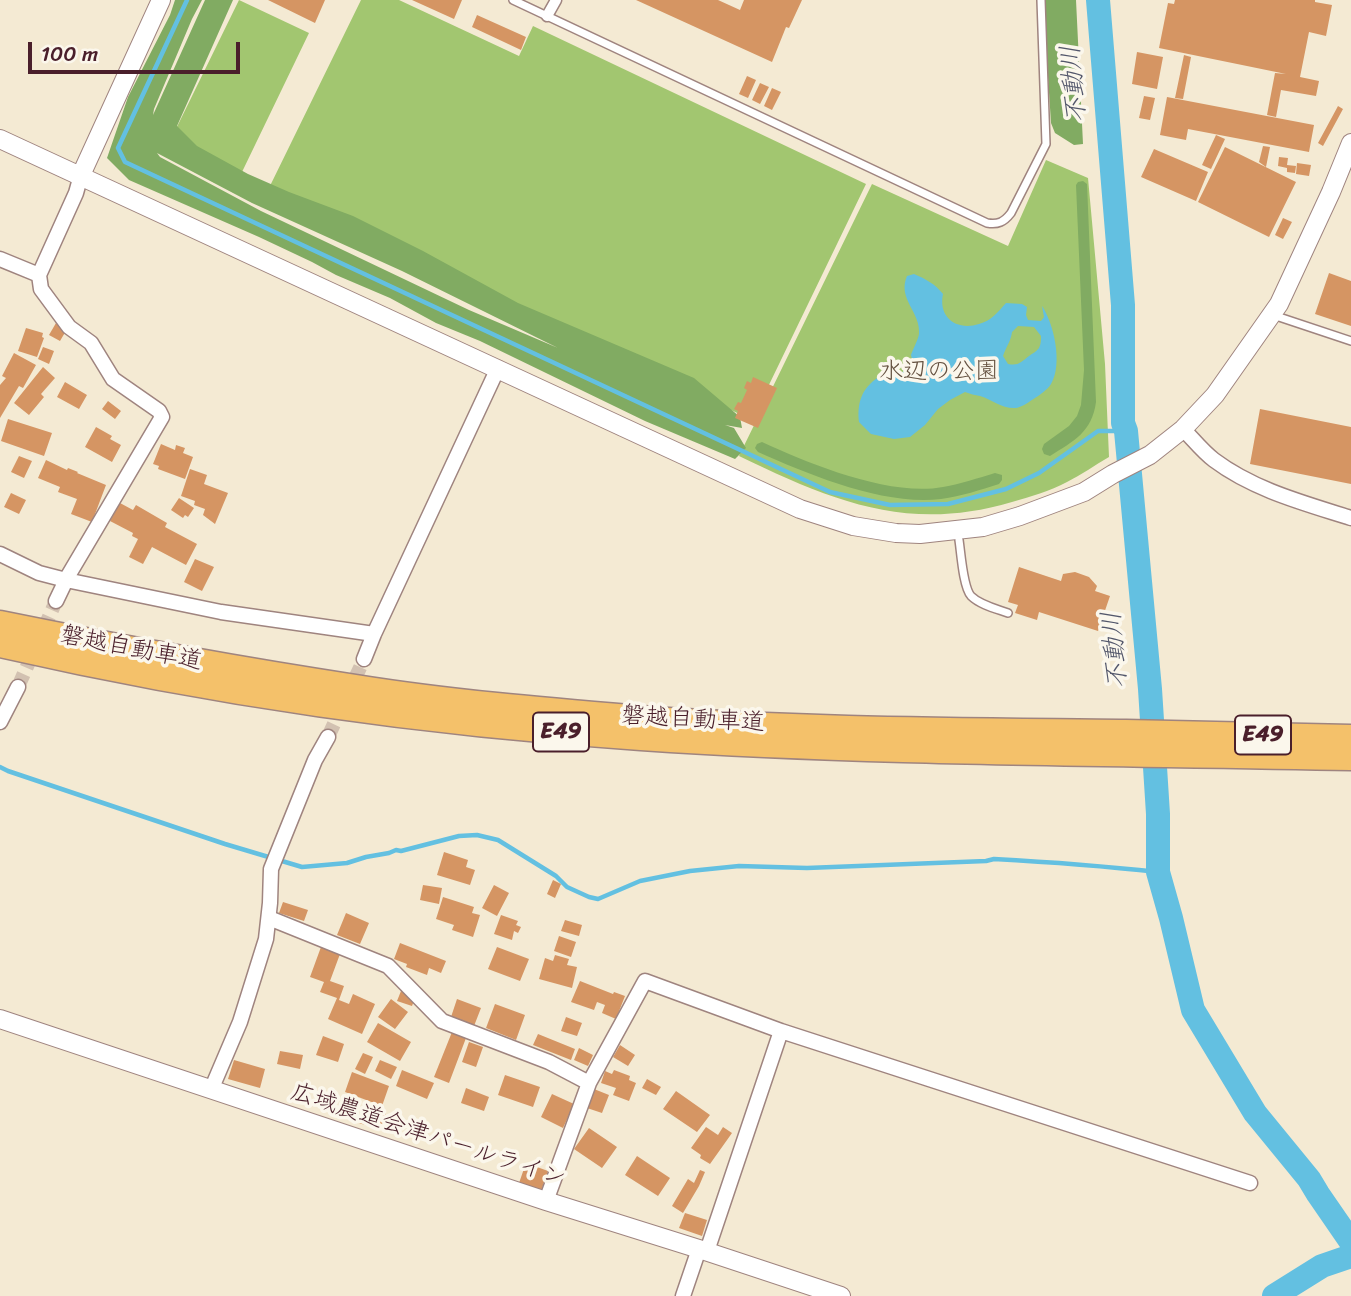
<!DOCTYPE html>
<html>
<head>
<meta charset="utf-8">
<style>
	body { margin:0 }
	#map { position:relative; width:1351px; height:1296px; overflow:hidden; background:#f4ead3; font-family:Sriracha,sans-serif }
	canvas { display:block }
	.scale { position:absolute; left:28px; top:42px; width:212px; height:32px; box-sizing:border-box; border:4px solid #4a1f2b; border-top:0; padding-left:9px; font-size:21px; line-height:24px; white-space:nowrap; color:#4a1f2b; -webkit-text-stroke:5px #fbf7ec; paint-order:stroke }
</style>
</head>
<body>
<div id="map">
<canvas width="1351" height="1296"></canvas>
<div class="scale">100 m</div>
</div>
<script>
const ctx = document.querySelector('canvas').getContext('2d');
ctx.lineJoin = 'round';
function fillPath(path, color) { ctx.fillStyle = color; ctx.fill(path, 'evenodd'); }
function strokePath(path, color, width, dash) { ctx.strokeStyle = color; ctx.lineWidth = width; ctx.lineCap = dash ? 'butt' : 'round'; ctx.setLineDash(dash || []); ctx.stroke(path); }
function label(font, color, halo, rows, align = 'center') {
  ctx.font = font + ' Sriracha,"Klee One",sans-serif'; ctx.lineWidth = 7; ctx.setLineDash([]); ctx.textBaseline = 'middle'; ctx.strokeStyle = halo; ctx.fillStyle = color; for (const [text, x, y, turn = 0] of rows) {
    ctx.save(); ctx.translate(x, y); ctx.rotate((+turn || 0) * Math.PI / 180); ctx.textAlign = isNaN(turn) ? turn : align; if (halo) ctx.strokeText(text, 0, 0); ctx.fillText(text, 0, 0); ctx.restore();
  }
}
fillPath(new Path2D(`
	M239,0L309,33L242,172L171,139Z
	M361,0H399L519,56L533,26L866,184L752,420L268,190Z
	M1046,160L1088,178L1105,364L1109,457C1095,465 1081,475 1067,482C1050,491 1030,497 1012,502C908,533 832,501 739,456L872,184L1008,246Z`), '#a2c670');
fillPath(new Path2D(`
	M175,0H202L192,19L154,109L153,115L205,0H233L177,126L197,146L248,174L289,192L353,216L423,251L518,303L694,378L740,417L742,428L725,425L734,428L746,448L735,459L645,421L480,341L436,323L390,298L336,275L312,262L259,237L129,180L107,158L128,97L170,15ZM157,153L252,203L402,271L558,348L469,310L261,211L160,157Z
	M1043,0H1076L1083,144L1074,145L1055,133L1051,123Z
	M1083,181L1087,184L1096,402C1092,432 1074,441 1050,456L1044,454L1042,449L1044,444L1069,426L1077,416L1081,405L1084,370L1076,185L1078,182Z
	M762,442C810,464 890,497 943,487C961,484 978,478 995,473L1002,475V480L999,484C980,490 962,496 941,499C884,506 810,475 758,452L755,448L757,444Z`), '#81ab62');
fillPath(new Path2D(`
	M914,274C926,279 935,284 943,294C938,318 957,331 979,324C991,321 998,312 1006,303L1022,304L1027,307L1026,315L1028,320L1041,321L1044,317L1042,306C1054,324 1063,364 1051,384C1048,389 1040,395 1035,398C1029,402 1022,407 1016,408C1002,409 993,400 980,396C975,395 970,394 965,392L950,400L938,409L925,425L910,437L894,439L871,434L859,422C857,404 861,388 879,377C886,373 894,375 901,373C907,370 910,364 912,359L911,355C913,349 918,340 919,334C921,312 897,299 907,276ZM1018,326L1034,327L1041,336C1041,340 1041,344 1039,348C1036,352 1033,353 1029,356C1021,362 1019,366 1008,364L1003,356C1006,347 1011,341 1012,332Z`), '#63c0e1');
strokePath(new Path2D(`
	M187,0L118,148L125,162L830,492L890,505L948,504L1006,489L1039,473L1098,431H1126
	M0,767L8,771L225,844L302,867L347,863L366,857L389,853L396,850L401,851L459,836L477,835L498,840L556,876L567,887L589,897L598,899L640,881L690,871L739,866L807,868L986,861L994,859C1049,862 1103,866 1158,872`), '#63c0e1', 4.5);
strokePath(new Path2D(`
	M1098,0L1123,305V423L1126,431L1150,689L1158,814V872L1171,918L1193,1010L1255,1113L1309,1179L1318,1194L1351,1242
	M1274,1296L1322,1266L1351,1256`), '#63c0e1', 24);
fillPath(new Path2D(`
	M268,0H325L315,23Z
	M412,0H462L454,19Z
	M636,0H718L740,10L744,0H802L789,28L786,27L772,62Z
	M1175,0H1315V2L1332,5L1326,36L1309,32L1300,77L1319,81L1316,96L1281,90L1276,117L1267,115L1275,73L1286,74L1159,48L1168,3L1174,4Z
	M477,15L526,37L521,50L472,27Z
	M1137,52L1163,57L1157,89L1132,84Z
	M1184,55L1191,57L1183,99L1175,98Z
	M747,76L756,80L748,98L739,94Z
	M760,83L769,87L760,104L752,100Z
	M772,88L781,92L772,110L764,106Z
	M1144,96L1155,98L1150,120L1139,118Z
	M1167,97L1314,125L1309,152L1188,129L1186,140L1160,135Z
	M1338,106L1343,109L1323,146L1318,143Z
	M1216,135L1225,139L1211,169L1202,165Z
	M1263,146L1270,147L1266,167L1259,162Z
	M1225,147L1296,182L1269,237L1198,202Z
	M1154,149L1208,172L1196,201L1141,177Z
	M1279,157L1288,158L1287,165L1296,166L1295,173L1287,172V168L1278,166Z
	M1297,163L1311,165L1309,176L1296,174Z
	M1283,218L1292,222L1283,239L1275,235Z
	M1329,273L1351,281V326L1315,314Z
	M56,323L67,329L60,341L49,335Z
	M26,328L43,333L42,337L44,338L37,357L18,351Z
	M43,347L54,351L49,364L38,359Z
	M14,353L36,365L23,388L19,386L0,418V385L6,378L2,376Z
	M43,367L55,378L41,394L44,397L29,415L14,403Z
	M753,377L777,388L758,428L735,418L738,411L734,409L738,402L741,403L747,390L744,388L747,381L751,383Z
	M65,382L87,395L79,409L57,397Z
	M108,401L121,411L115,419L102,409Z
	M1260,409L1351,427V484L1250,464Z
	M8,419L52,433L44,456L1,441Z
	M96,427L112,436L110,439L121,445L112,462L85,447Z
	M161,444L175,450L176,445L185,448L183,453L193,457L185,479L158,469L159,466L153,464Z
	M19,456L32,461L24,478L11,472Z
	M46,460L67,470L68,468L78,472L77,473L106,485L92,522L71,514L77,499L58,492L60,487L38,478Z
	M190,469L207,475L204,484L228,493L215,524L203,515L205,509L194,505L195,501L181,496Z
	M11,493L26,500L19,514L4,507Z
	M179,498L194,508L188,517L185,515L183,518L171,510Z
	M120,503L133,510L136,505L167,523L165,527L197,544L186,565L152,547L143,564L129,557L138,539L132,536L133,533L110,521Z
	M195,559L214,567L202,591L184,582Z
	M1019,567L1061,581L1063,574L1075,572L1089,577L1097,586L1095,591L1110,596L1098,631L1039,612L1037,620L1015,613L1018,605L1008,602Z
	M444,852L468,860L466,867L475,870L470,885L437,875Z
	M553,880L561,884L555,898L547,894Z
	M423,885L442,888L439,904L420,900Z
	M494,885L509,893L497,916L482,908Z
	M443,897L474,907L472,913L480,915L473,937L452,930L454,925L436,919Z
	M283,902L308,910L304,921L279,913Z
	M346,913L369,923L360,944L337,935Z
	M501,915L518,921L516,925L521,927L518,933L514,931L512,940L494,934Z
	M565,920L582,925L579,936L561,931Z
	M559,936L576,942L571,957L554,951Z
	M400,943L446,961L441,973L429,968L427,975L406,967L407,964L394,959Z
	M321,947L340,954L330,981L344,986L339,1000L349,1004L353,994L375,1004L362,1034L328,1019L337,998L320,992L324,982L310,977Z
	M497,947L529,959L520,981L488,969Z
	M555,955L569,959L567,965L577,967L572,988L539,979L545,958L553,961Z
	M580,981L613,994L614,992L625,996L616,1019L602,1013L605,1005L597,1002L594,1010L571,1002Z
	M401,991L416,995L412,1006L397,1001Z
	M391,999L408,1012L395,1029L378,1017Z
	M457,999L481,1008L474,1026L451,1017Z
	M495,1004L525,1015L516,1040L486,1028Z
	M566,1017L582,1023L577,1036L561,1031Z
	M378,1023L411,1042L400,1061L367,1042Z
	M452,1032L466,1038L449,1083L434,1077Z
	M538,1034L575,1049L571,1060L533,1045Z
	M323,1036L344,1044L338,1062L316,1055Z
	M469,1042L483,1047L476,1067L462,1062Z
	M620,1045L635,1055L628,1066L613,1057Z
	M579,1048L593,1055L588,1066L574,1060Z
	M280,1051L303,1055L300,1069L277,1064Z
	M363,1053L373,1057L365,1074L355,1069Z
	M234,1060L265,1069L260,1088L228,1079Z
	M380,1060L397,1067L391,1079L375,1071Z
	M402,1070L434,1083L427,1099L396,1086Z
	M614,1070L630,1076L629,1080L636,1083L629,1101L613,1095L616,1088L601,1083L605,1071L612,1074Z
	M352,1072L389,1086L382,1106L345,1092Z
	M505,1075L540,1087L533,1107L498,1095Z
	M647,1079L661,1087L656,1095L642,1088Z
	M466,1088L489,1097L484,1111L461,1103Z
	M594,1089L609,1095L602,1113L587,1108Z
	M676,1091L710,1115L697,1132L663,1109Z
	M552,1094L574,1104L563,1128L541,1117Z
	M365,1106L386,1113L380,1130L359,1123Z
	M706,1127L718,1135L723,1127L732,1133L710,1164L700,1158L701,1155L691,1148Z
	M589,1128L617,1147L602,1168L574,1149Z
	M637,1156L670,1178L658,1196L625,1175Z
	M526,1163L548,1171L541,1191L519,1183Z
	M700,1170L705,1172L699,1186L683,1213L672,1206L688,1179L694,1183Z
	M685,1213L707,1220L702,1236L679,1228Z`), '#d59563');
strokePath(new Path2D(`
	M18,687L56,601
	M328,737L364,659`), '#d2c1b1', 14, [14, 7]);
const service = new Path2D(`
	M513,0L987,223C998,225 1004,222 1011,213L1046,144L1041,0
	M1273,315L1351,341
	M959,540C961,553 963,587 971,596C980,605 997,609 1008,613`);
const pedestrian = new Path2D(`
	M547,16L556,0`);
const minor = new Path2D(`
	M0,259L39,275L41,289L69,327L91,343L113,379L159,411L162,417L68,576L56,601
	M39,275L76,193L81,175
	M1183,429C1193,439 1203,452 1214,460C1254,490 1304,503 1351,518
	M0,554L39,573L66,580L221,612L374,634
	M364,659L374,634L498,368
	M0,722L18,687
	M269,918L388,966L442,1021L549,1062L589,1083
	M211,1090L240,1022L266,939L270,903L271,869L315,760L328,737
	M546,1201L589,1083L645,981L781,1031L1250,1183
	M707,1251L781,1031
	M683,1296L699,1249`);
const tertiary = new Path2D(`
	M0,139L800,509L853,526L896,533L920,534L983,527L1020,516L1084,492L1113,474L1150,455L1183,429L1215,395L1279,304L1331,192L1351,143
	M81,175L161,0
	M0,1019L546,1201L699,1249L841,1296`);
const motorway = new Path2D(`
	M0,623C118,647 237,669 356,687C450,702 546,710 641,718C802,730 964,730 1126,732C1201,733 1276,735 1351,737
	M0,645C210,693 426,724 641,738C877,754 1114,753 1351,758`);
strokePath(service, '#9f847f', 10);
strokePath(pedestrian, '#9f847f', 13);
strokePath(minor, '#9f847f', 17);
strokePath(tertiary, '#9f847f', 20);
strokePath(motorway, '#9f847f', 27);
strokePath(service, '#fff', 7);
strokePath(pedestrian, '#fff', 10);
strokePath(minor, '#fff', 14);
strokePath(tertiary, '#fff', 18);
strokePath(motorway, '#f4c16a', 24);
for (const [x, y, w] of [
	[561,732,56],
	[1263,735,56]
]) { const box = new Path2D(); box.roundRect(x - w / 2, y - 19.5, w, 39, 5); ctx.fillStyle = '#fbf7ec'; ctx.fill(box); strokePath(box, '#4a1f2b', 2); }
label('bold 23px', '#4a1f2b', null, [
	["E49",561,732],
	["E49",1263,735]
]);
label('24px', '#645140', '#fbf7ec', [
	["水辺の公園",939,372]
]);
label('24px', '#4a1f2b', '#fbf7ec', [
	["磐越自動車道",131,649,11],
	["磐越自動車道",693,720,3],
	["広域農道会津パールライン",428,1136,18]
]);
label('italic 26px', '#53576b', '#fbf7ec', [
	["不動川",1075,84,-95],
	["不動川",1116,650,-95]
]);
</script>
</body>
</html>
